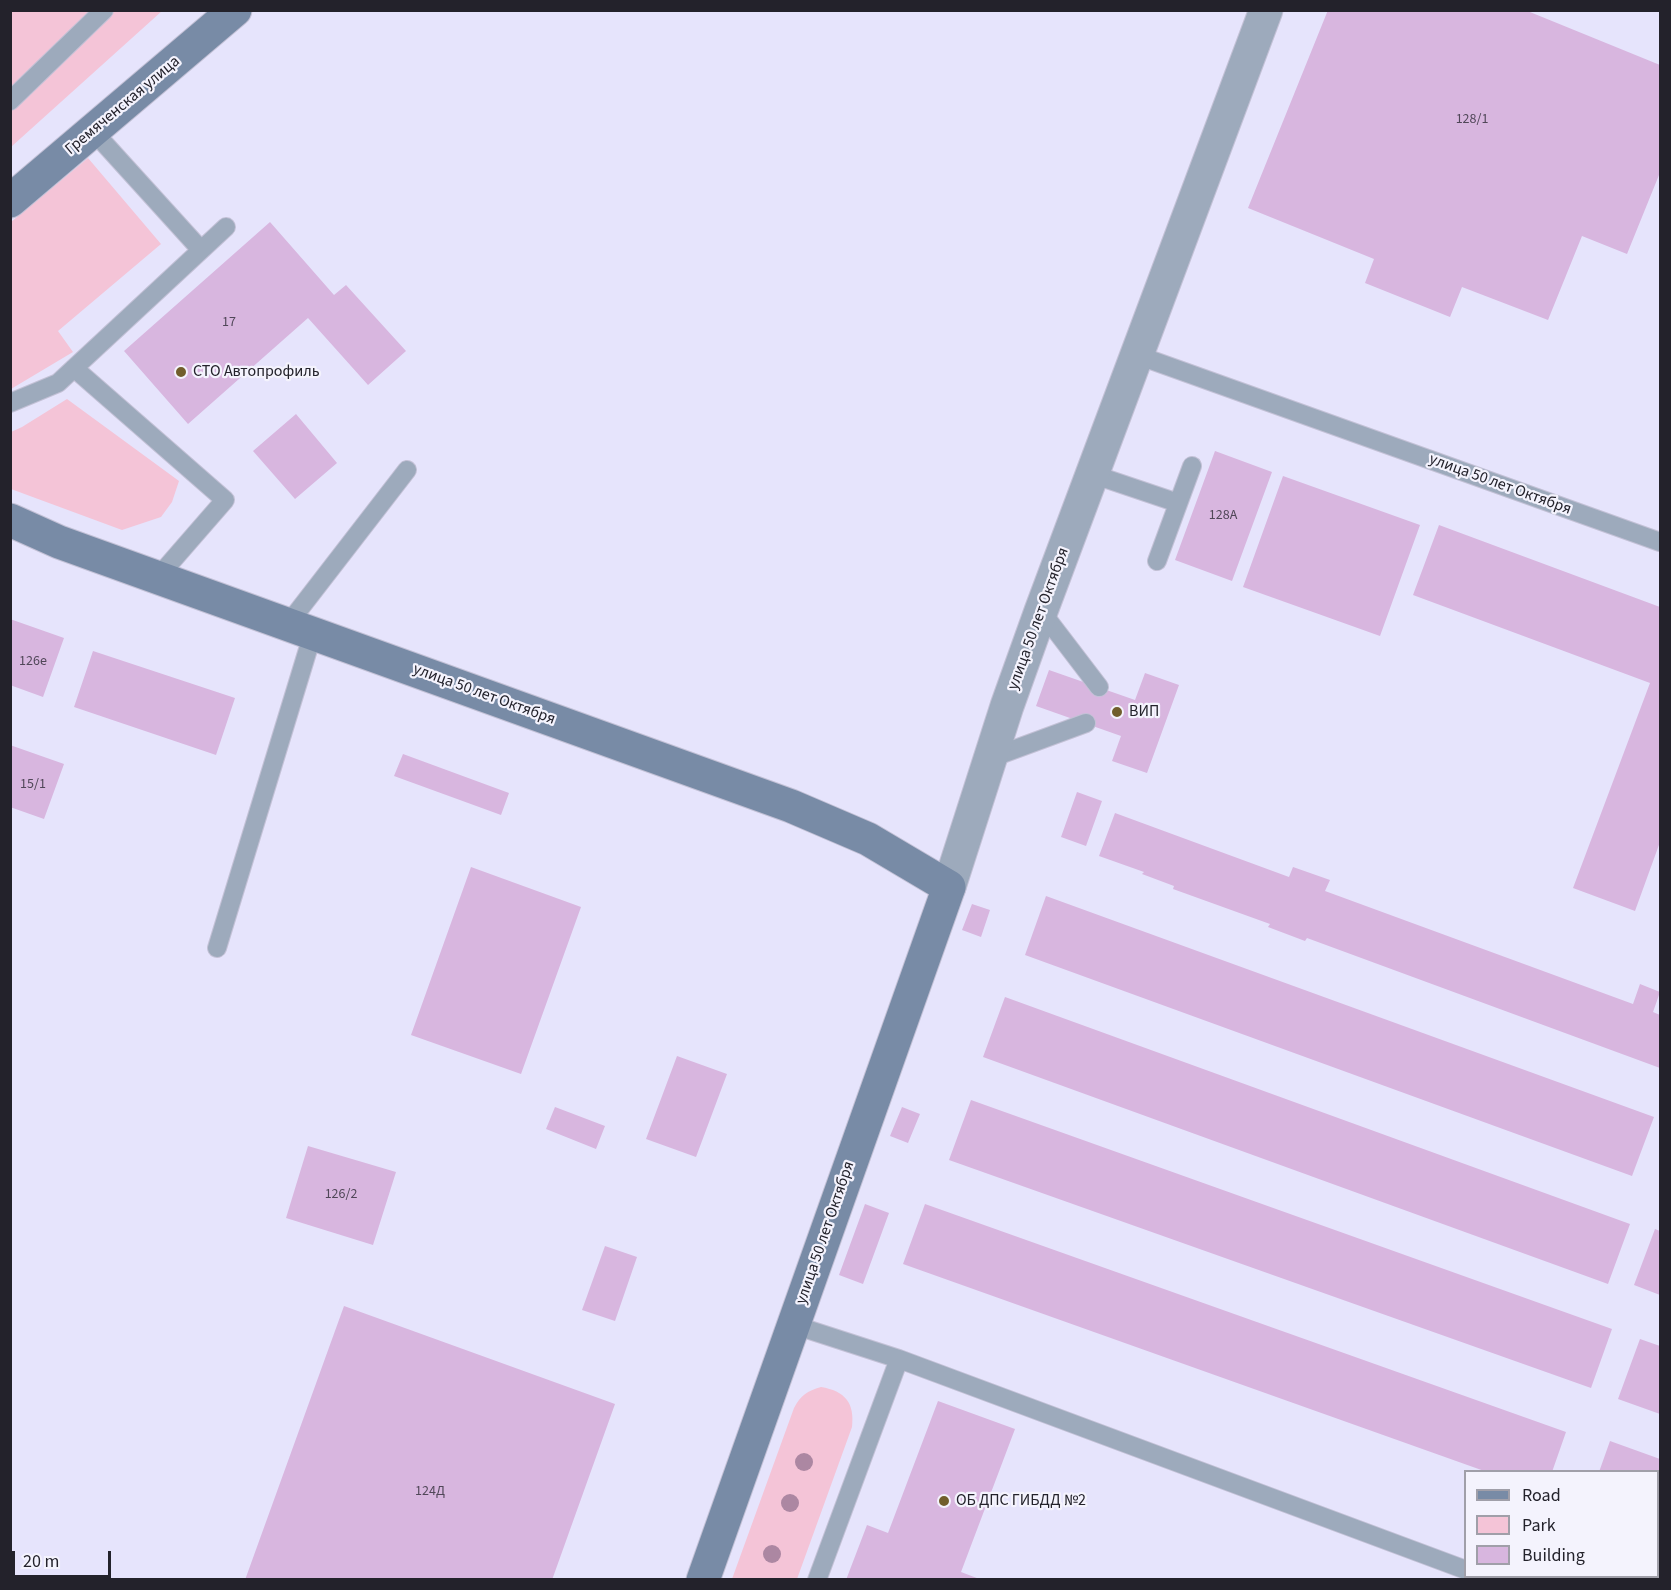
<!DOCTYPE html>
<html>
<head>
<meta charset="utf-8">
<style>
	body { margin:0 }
	#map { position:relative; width:1671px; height:1590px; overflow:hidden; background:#e6e4fc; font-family:"Source Sans 3",sans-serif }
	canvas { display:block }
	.frame { position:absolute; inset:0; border:12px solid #23222b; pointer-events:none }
	.legend { position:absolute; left:1464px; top:1470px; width:195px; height:108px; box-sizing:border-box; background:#f4f3fd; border:2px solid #a09fa9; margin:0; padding:8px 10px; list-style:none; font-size:18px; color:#23222b }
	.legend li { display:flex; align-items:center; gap:12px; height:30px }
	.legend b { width:30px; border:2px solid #a09fa9 }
	.scale { position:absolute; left:12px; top:1551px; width:99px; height:27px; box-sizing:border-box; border:3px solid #23222b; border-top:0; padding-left:8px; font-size:18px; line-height:21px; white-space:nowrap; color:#23222b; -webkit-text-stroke:4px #f4f3fd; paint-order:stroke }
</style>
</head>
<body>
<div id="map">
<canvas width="1671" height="1590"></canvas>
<div class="frame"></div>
<ul class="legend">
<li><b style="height:8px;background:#788ba6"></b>Road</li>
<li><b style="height:16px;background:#f4c4d7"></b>Park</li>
<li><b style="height:16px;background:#d8b6df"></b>Building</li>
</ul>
<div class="scale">20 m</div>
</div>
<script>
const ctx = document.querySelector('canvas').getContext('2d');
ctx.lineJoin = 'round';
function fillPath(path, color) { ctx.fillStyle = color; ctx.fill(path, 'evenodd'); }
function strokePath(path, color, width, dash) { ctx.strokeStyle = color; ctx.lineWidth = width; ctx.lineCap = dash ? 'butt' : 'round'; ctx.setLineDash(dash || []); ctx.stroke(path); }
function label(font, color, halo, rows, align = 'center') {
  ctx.font = font + ' "Source Sans 3",sans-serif'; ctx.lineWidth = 4.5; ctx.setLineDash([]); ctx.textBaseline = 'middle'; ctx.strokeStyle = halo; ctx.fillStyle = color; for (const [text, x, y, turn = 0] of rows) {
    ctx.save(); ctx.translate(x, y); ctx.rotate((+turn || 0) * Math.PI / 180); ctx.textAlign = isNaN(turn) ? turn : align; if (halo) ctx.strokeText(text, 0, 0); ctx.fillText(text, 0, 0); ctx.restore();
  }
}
fillPath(new Path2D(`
	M11,11H162L11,147Z
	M88,158L161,244L58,331L73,352L11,389V222Z
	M67,399L179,481L172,502L161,517L122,530L11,489V432L22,427Z
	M821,1387C845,1391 855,1403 852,1427L797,1579H732L794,1408C801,1395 807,1391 821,1387Z`), '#f4c4d7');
fillPath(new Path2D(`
	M1328,10H1525L1660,65V176L1659,175L1627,254L1582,236L1548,320L1462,287L1450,317L1365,283L1374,259L1248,208Z
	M270,222L334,295L346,285L406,351L368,385L308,318L188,424L124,351Z
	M296,414L337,463L295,499L253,451Z
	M1215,451L1272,472L1232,581L1175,560Z
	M1283,476L1420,525L1380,636L1243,587Z
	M1439,525L1660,607V842L1635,911L1573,888L1650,683L1413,595Z
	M10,619L64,638L43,697L10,685Z
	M93,651L235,698L216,755L74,707Z
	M1049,670L1135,700L1145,673L1179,685L1147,773L1112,761L1121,736L1036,706Z
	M10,745L64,764L44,819L10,807Z
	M403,754L509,793L501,815L394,776Z
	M1077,792L1102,801L1086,846L1061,837Z
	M1115,813L1289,877L1293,867L1330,880L1325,891L1633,1004L1640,984L1660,992L1653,1012L1660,1015V1068L1307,938L1305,941L1268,927L1270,924L1173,889L1174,886L1142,874L1144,872L1099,856Z
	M471,867L581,907L521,1074L411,1035Z
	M1046,896L1654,1117L1632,1176L1025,955Z
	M972,904L990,910L981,937L962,930Z
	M1005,997L1630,1224L1608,1284L983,1057Z
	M677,1056L727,1074L696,1157L646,1139Z
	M971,1100L1612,1329L1591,1388L949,1160Z
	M555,1107L605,1126L596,1149L546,1129Z
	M902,1107L920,1114L908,1143L890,1136Z
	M308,1146L396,1172L373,1245L286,1218Z
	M865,1204L889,1213L863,1284L839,1275Z
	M925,1204L1566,1432L1552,1472H1487L903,1264Z
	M1655,1229L1660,1231V1295L1634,1285Z
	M605,1246L637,1257L615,1321L582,1310Z
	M344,1306L615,1404L552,1580H245Z
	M1640,1339L1660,1346V1414L1618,1399Z
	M938,1401L1015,1429L961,1572L982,1580H846L867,1525L888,1533Z
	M1610,1441L1660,1459V1543L1658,1542V1472H1599Z`), '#d8b6df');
const lane = new Path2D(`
	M10,101L104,10
	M93,131L201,250
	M1137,355L1660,542
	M74,368L225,500L158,577
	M10,403L58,383L226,227
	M1092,474L1178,503
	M1157,561L1192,466
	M1041,611L1099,687
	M288,624L407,470
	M991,758L1086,723
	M217,948L313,633
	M794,1325L899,1359L817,1580
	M899,1359L1466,1570
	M1481,1576L1489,1580`);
const street = new Path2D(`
	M949,887L1007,706L1041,611L1266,10`);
const secondary = new Path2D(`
	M10,201L235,10
	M10,520L59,542L791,806L868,839L949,887L703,1580`);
strokePath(lane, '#c3c1d6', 20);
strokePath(street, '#c3c1d6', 35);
strokePath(secondary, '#c3c1d6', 35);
strokePath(lane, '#9daabc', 18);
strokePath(street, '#9daabc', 33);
strokePath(secondary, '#788ba6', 33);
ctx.fillStyle = '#ac87a2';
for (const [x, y] of [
	[804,1462],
	[790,1503],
	[772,1554]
]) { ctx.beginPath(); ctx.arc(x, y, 9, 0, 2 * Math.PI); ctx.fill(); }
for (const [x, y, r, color] of [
	[181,372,6,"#715e2c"],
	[1117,712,6,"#715e2c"],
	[944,1501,6,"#715e2c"]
]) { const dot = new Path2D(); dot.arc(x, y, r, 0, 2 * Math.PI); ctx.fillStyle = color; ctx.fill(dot); strokePath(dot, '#f4f3fd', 2); }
label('14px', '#504758', null, [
	["128/1",1472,120],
	["17",229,323],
	["128А",1223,516],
	["126е",33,662],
	["15/1",33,785],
	["126/2",341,1195],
	["124Д",430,1492]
]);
label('16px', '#23222b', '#f4f3fd', [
	["Гремяченская улица",123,106,-40],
	["улица 50 лет Октября",1500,485,20],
	["улица 50 лет Октября",1039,619,-70],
	["улица 50 лет Октября",484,695,20],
	["улица 50 лет Октября",826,1233,-71]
]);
label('16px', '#23222b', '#f4f3fd', [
	["СТО Автопрофиль",193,372],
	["ВИП",1129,712],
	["ОБ ДПС ГИБДД №2",956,1501]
], 'left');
</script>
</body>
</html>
